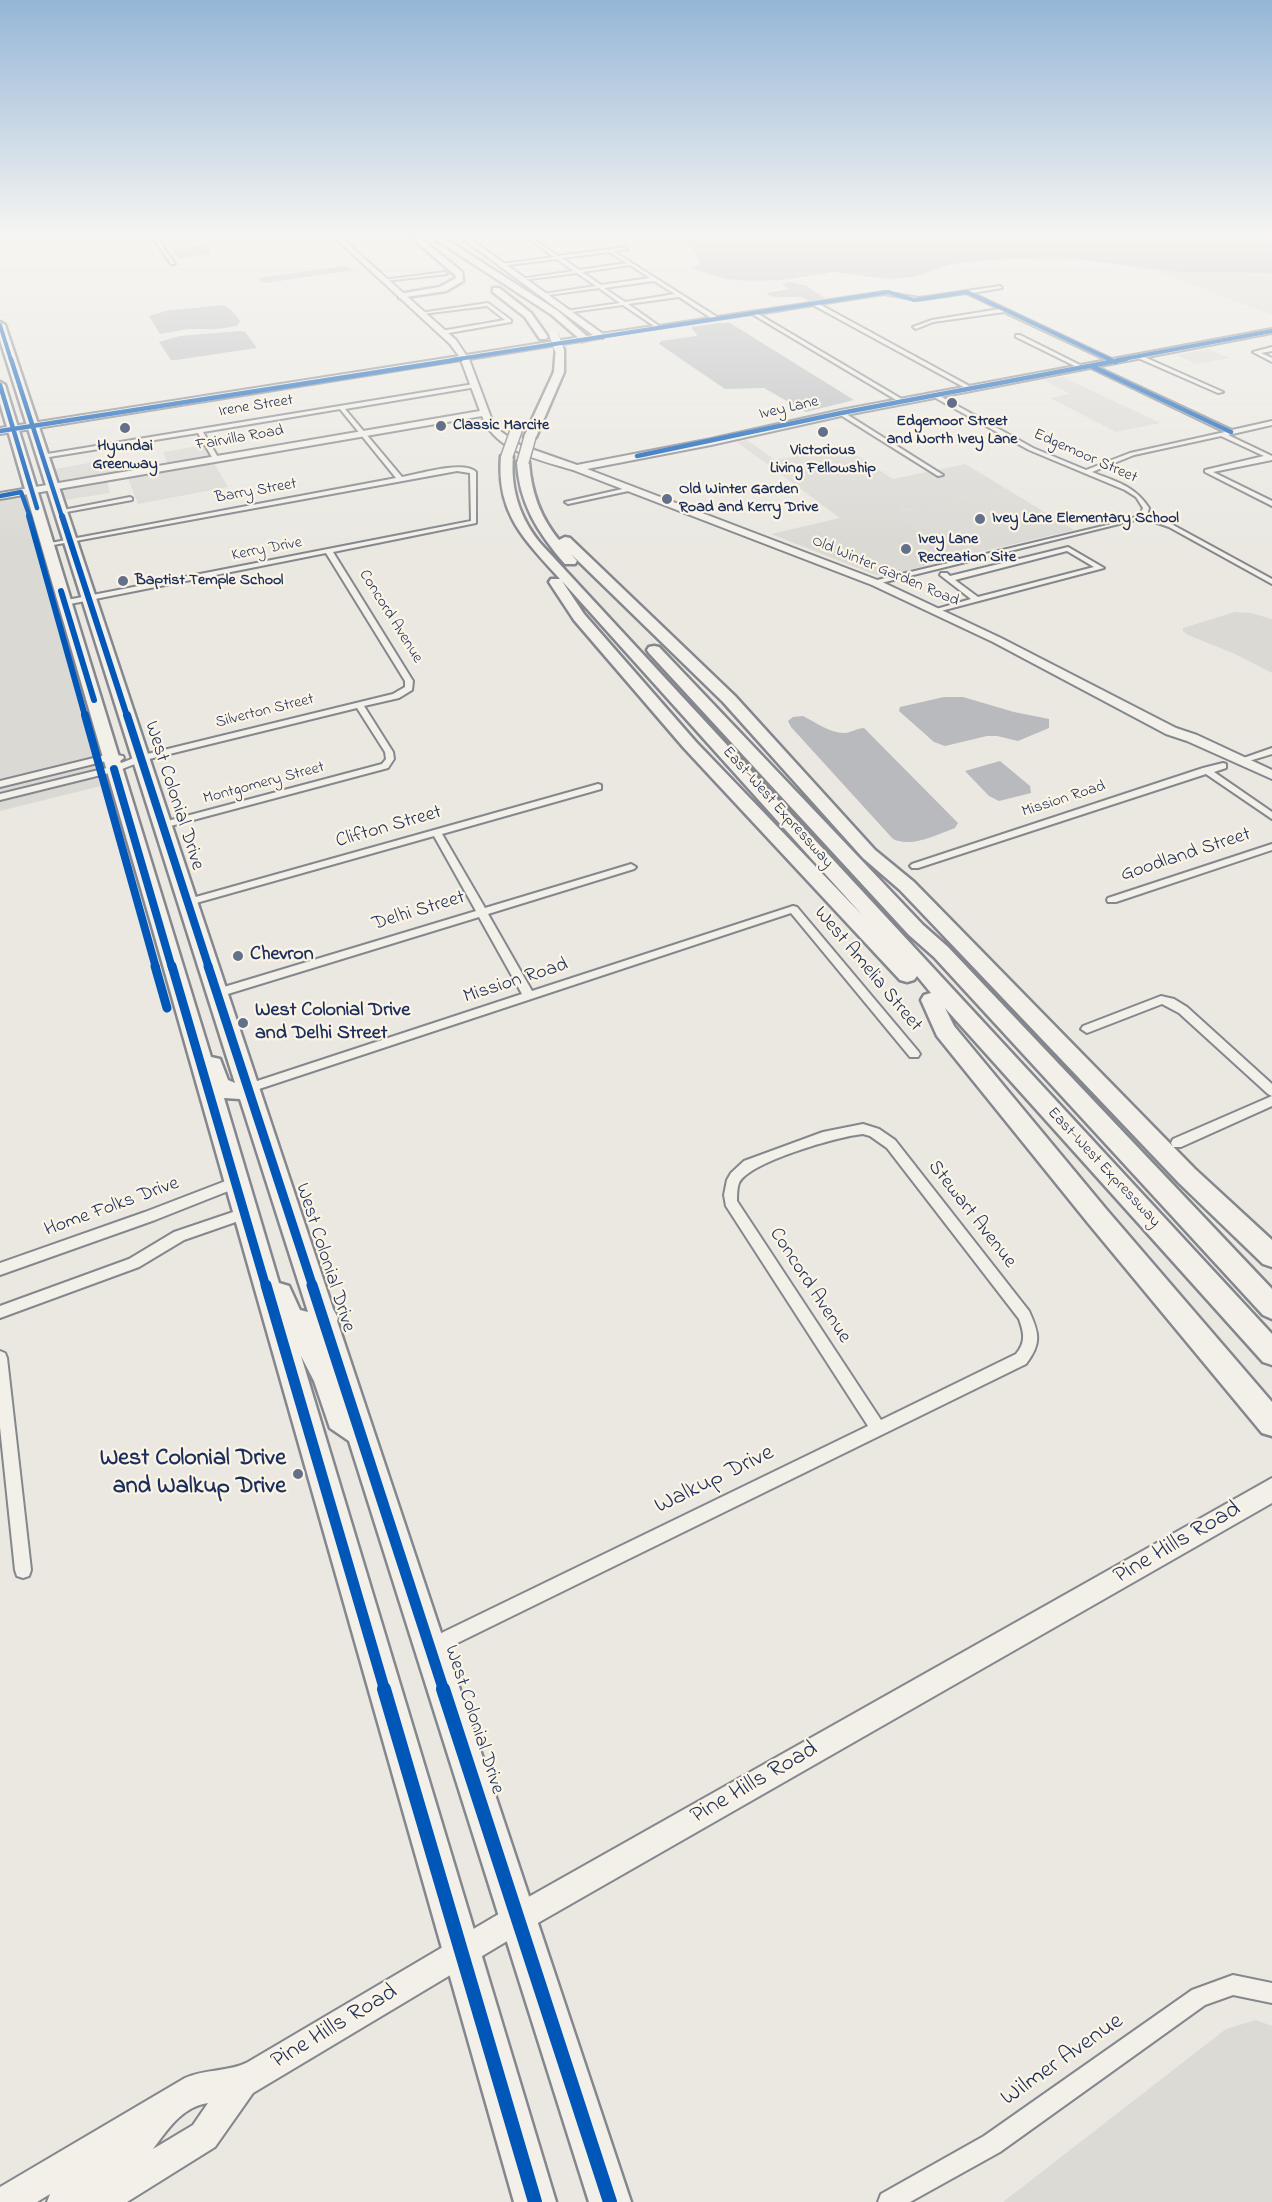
<!DOCTYPE html>
<html>
<head>
<meta charset="utf-8">
<style>
	body { margin:0 }
	canvas { display:block; background:#eae8e1 }
</style>
</head>
<body>
<canvas width="1272" height="2202"></canvas>
<script>
const ctx = document.querySelector('canvas').getContext('2d');
ctx.lineJoin = 'round';
function fillPath(path, color) { ctx.fillStyle = color; ctx.fill(path, 'evenodd'); }
function strokePath(path, color, width, dash) { ctx.strokeStyle = color; ctx.lineWidth = width; ctx.lineCap = dash ? 'butt' : 'round'; ctx.setLineDash(dash || []); ctx.stroke(path); }
function label(font, color, halo, rows, align = 'center') {
  ctx.font = font + ' "Indie Flower",sans-serif'; ctx.lineWidth = 4.5; ctx.setLineDash([]); ctx.textBaseline = 'middle'; ctx.strokeStyle = halo; ctx.fillStyle = color; for (const [text, x, y, turn = 0] of rows) {
    ctx.save(); ctx.translate(x, y); ctx.rotate((+turn || 0) * Math.PI / 180); ctx.textAlign = isNaN(turn) ? turn : align; if (halo) ctx.strokeText(text, 0, 0); ctx.fillText(text, 0, 0); ctx.restore();
  }
}
fillPath(new Path2D(`
	M1208,349L1230,358L1197,364L1176,355Z
	M1063,377L1160,423L1116,432L1050,398L1070,394L1044,380Z
	M204,445L228,487L138,504L127,476L167,469L168,464L163,452Z
	M111,459L117,475L106,477L110,493L65,500L54,469Z
	M1005,488L1074,530L954,558L907,526L901,510L950,504L945,501Z
	M1256,2020L1272,2026V2202H1003L1226,2029Z`), '#dbdad5');
fillPath(new Path2D(`
	M1070,257L1121,266L1272,273V315L1159,272L1082,260L1013,261Z
	M747,440L775,460L844,447L893,479L965,464L1005,488L946,501L951,505L919,512L913,508L901,510L908,526L954,558L887,576L876,575L771,534L840,518L737,442Z
	M22,497L101,786L0,811V499Z
	M1235,612L1251,613L1272,619V673L1235,654L1188,635L1183,631V628Z`), '#dbd9d4');
fillPath(new Path2D(`
	M668,236H1272V273L1179,272L1060,257L986,260L948,265L914,277L887,279L834,272L782,280L747,281L726,279L693,269L692,267L698,265L700,261C693,248 683,238 668,236Z
	M201,245H206L212,254L178,258L171,249Z
	M346,266L353,270L265,283L257,278Z
	M790,282L807,286L825,298L809,301C796,292 781,301 768,295L767,293L788,289L782,284Z
	M222,305C230,307 235,314 240,321L237,326L217,329H188L160,334L149,316L165,311Z
	M719,323H730L854,400L806,412L764,388L725,389L659,344L661,341L696,336L697,334L692,329V327Z
	M241,331L245,332L257,348L176,360H171L159,342L180,336Z
	M944,697H963L1014,712L1049,719V728L1018,741L997,736H987L945,746L934,742L899,711L900,707Z
	M803,716C815,722 832,734 845,733C853,732 857,728 864,728L958,823L955,828C935,835 913,848 893,839L791,727L788,721L793,717Z
	M1000,761L1030,786L1031,793L999,801L989,796L965,771Z`), '#b8babe');
const street = new Path2D(`
	M152,236H156L175,264H171Z
	M525,236H529L558,256L627,247V249L613,251L717,317L884,292L919,298L1000,286L1002,288L972,293L1118,362L1113,363L1004,312L933,322L916,329L913,327L932,320L1000,309L966,293L919,300L884,294L819,304L973,388L971,391L813,305L758,314L905,401L903,404L752,314L598,337L600,334L654,326L623,305L564,313L566,311L620,303L599,288L541,296L543,294L596,286L577,273L522,280L520,279L574,271L557,259L500,266L502,264L554,257ZM609,252L627,263L579,270L562,258ZM630,265L650,278L601,285L582,272ZM654,281L675,294L625,302L604,288ZM679,297L711,318L659,326L628,304Z
	M445,272L447,274L385,281L383,280Z
	M488,303L511,320V322L443,334L441,331L505,320L487,306L422,314L420,313Z
	M1016,335H1020L1086,368L1081,369L1016,337Z
	M1272,347V351L1261,353L1272,358V362L1253,352Z
	M1138,356H1142L1223,392L1218,393L1138,358Z
	M1089,365H1093L1232,430L1272,421V425L1228,435L1272,456V460L1213,472L1272,501V506L1205,472V470L1264,456L1221,436L1134,455L1092,472C1116,482 1134,485 1149,508L1147,515L1173,525L1272,579V584L1169,527L1143,518L873,585V581L1128,520L1140,515L1143,508L1136,497L1125,490L1029,450L934,397V395H938L1033,448L1086,470L1130,453L1225,432L1089,367Z
	M474,384L476,387L345,409L402,477C419,474 464,460 476,472V523L333,552L413,681L412,690L399,698L364,706L393,752L394,759L388,768L163,828L158,825L160,823L382,764L386,759L385,752L357,708L145,760L117,771L0,800V794L111,767L139,756L393,694L405,687V681L326,553L65,605L61,603L62,601L471,521L470,473L457,471L48,546L45,544L396,478L340,409L203,432L219,459L216,461L213,459L198,433L43,458L41,455Z
	M841,411L843,412L943,475L938,476L839,414Z
	M631,487L633,488V490L568,504L565,502Z
	M130,497L132,498V500L61,513L58,511Z
	M1068,547L1104,568L937,612L933,610L971,599L940,575L941,573H947L950,576ZM1067,551L1094,567L978,597L955,580Z
	M1272,748V754L1239,764L1235,761Z
	M110,754L123,756L124,758L120,761L110,760L0,787V781Z
	M1223,763L1226,764V768L1214,772L1272,812V819L1206,774L918,868H912L910,866L912,864L1203,768Z
	M598,784L601,785V789L442,834L485,908L628,865L631,864L636,867L634,869L488,914L532,991L793,906L797,907L918,1051L920,1054L918,1057H910L791,913L253,1091H245L243,1088L245,1085L522,994L479,917L218,997L212,993L214,990L476,911L434,836L189,905L185,904V900Z
	M1272,844V850L1116,902H1108L1107,900L1108,898Z
	M1161,996L1174,999L1187,1007L1272,1084V1096L1268,1094L1179,1013L1162,1004L1087,1033L1081,1029L1083,1026Z
	M1272,1096V1106L1181,1147H1173L1171,1143L1173,1139Z
	M863,1124L879,1129L895,1140L1029,1311C1039,1333 1042,1343 1026,1364L437,1653L431,1655L425,1653L423,1647L425,1641L868,1426L726,1206L724,1195L727,1180L731,1173L744,1161L823,1132ZM863,1134L870,1136L887,1148L1019,1319C1024,1333 1026,1342 1016,1354L881,1420L737,1201C737,1195 737,1188 739,1183C749,1162 839,1136 863,1134Z
	M236,1177L241,1178L242,1182L241,1186L155,1220L0,1275V1263L145,1212Z
	M245,1208L250,1209L252,1213L250,1217L184,1240L139,1267L0,1318V1306L129,1259L174,1232Z
	M0,1351L5,1353L7,1358L31,1570L29,1576L23,1578L17,1576L15,1570L0,1427Z
	M1233,1975L1272,1983V2003L1233,1995L1205,2005L1000,2152L910,2202H878L881,2194L984,2136L1192,1990Z`);
const secondary = new Path2D(`
	M333,236H339L456,340L466,355L593,335L459,236H466L603,334V338H600L469,359L493,423L500,431L520,445L577,465L711,439L841,410L1272,329V333L841,416L711,445L587,469L880,581L1001,638L1176,728L1197,735L1272,770V779L1187,741L1166,734L993,642L872,585L573,470C541,460 495,452 482,416L0,499V493L480,411L461,360L0,434V428L459,356L450,344Z
	M1272,1478V1503L529,1928L253,2093L215,2147L127,2202H47L50,2194L37,2202H0V2187L185,2078C205,2069 229,2072 248,2062L509,1908ZM208,2103L193,2125L153,2149C168,2129 182,2107 208,2103Z`);
const highway = new Path2D(`
	M410,236H418L462,272L463,281L446,291L399,298V294L440,287L456,278L455,275Z
	M435,236H441L558,311L590,339L582,341L552,315L435,239Z
	M493,288H499L531,313L548,337L546,339H540L525,317L493,292Z
	M0,322L5,325L333,1309L338,1318L337,1321L631,2202H589L349,1441L330,1428L314,1381L301,1356L556,2202H514L151,923L0,403V382L5,385L211,1057L220,1059L228,1080L235,1083L0,340ZM224,1098L240,1099L308,1312L300,1310L289,1286L279,1283Z
	M556,347L564,349V372L536,437L530,440L526,439L524,437L554,372Z
	M507,453L513,456C510,489 520,519 541,544L1272,1334V1365L1263,1362L945,1008L954,1026L1106,1209L1272,1402V1436L1262,1433L1088,1223L937,1036L921,1000L924,995L931,993L917,976L914,980L907,982L900,980L684,748L574,620L549,582L551,579H560C525,540 496,514 501,456ZM562,581L863,916L696,742L584,614Z
	M523,458L529,462C531,492 540,517 559,540L565,537L570,538L735,696L875,850L914,882L1195,1169L1272,1240V1267L1263,1264L1179,1183L900,890L863,858L723,702L571,554L577,561L575,564H565C538,533 519,503 517,462Z
	M654,646L659,647L923,925L948,947L1272,1289V1319L1263,1315L934,957L909,935L649,653L647,650L649,647Z`);
strokePath(street, '#84878d', 4);
strokePath(secondary, '#84878d', 4);
strokePath(highway, '#84878d', 5);
fillPath(street, '#f3f0ea');
fillPath(secondary, '#f3f0ea');
fillPath(highway, '#f3f0ea');
const highwayBridgeFar1 = new Path2D(`
	M554,335L559,349`);
const highwayBridge = new Path2D(`
	M507,456L517,428
	M523,462L530,437`);
strokePath(highwayBridgeFar1, '#84878d', 10, []);
strokePath(highwayBridge, '#84878d', 14, []);
strokePath(highwayBridgeFar1, '#f3f0ea', 9);
strokePath(highwayBridge, '#f3f0ea', 11);
strokePath(new Path2D(`
	M0,325L11,360
	M452,360L888,292L914,300L967,292L1111,360
	M1118,360L1272,331`), '#0057b8', 4);
strokePath(new Path2D(`
	M11,359L62,517
	M1108,359L1115,362
	M1091,366L1231,432
	M0,385L37,508
	M0,431L461,359
	M637,456L841,413L1126,359
	M0,496L21,492L30,517`), '#0057b8', 4.5);
strokePath(new Path2D(`
	M29,516L85,716
	M62,516L127,716
	M61,591L94,700`), '#0057b8', 6);
strokePath(new Path2D(`
	M85,715L156,968
	M127,715L209,968
	M114,769L172,968`), '#0057b8', 8);
strokePath(new Path2D(`
	M155,966L167,1008
	M172,966L266,1287
	M208,966L313,1287`), '#0057b8', 9);
strokePath(new Path2D(`
	M266,1285L385,1691
	M312,1285L444,1691`), '#0057b8', 11);
strokePath(new Path2D(`
	M384,1689L535,2202
	M443,1689L610,2202`), '#0057b8', 14);
const sky = ctx.createLinearGradient(0, 0, 0, 544);
sky.addColorStop(0, '#95b6d7');
sky.addColorStop(0.43, '#f6f5f2');
sky.addColorStop(1, '#f6f5f200');
ctx.fillStyle = sky;
ctx.fillRect(0, 0, 1272, 544);
for (const [x, y, r, color] of [
	[952,403,6,"#63708c"],
	[441,426,6,"#63708c"],
	[125,428,6,"#63708c"],
	[823,432,6,"#63708c"],
	[667,499,6,"#63708c"],
	[980,519,6,"#63708c"],
	[906,549,6,"#63708c"],
	[123,581,6,"#63708c"],
	[238,956,6,"#63708c"],
	[243,1023,6,"#63708c"],
	[298,1474,6,"#63708c"]
]) { const dot = new Path2D(); dot.arc(x, y, r, 0, 2 * Math.PI); ctx.fillStyle = color; ctx.fill(dot); strokePath(dot, '#fcf5e5', 2); }
label('16px', '#1b2f5e', '#fcf5e5', [
	["Irene Street",256,407,-9],
	["Ivey Lane",789,409,-13],
	["Fairvilla Road",240,439,-10],
	["Edgemoor Street",1085,457,24],
	["Barry Street",256,492,-10],
	["Kerry Drive",267,550,-11],
	["Old Winter Garden Road",885,572,23],
	["Concord Avenue",390,617,58],
	["Silverton Street",265,712,-14],
	["Montgomery Street",264,784,-15],
	["Mission Road",1064,800,-18],
	["East-West Expressway",777,808,48],
	["East-West Expressway",1103,1168,47]
]);
label('bold 16px', '#1b2f5e', '#fcf5e5', [
	["Edgemoor Street",952,422,"center"],
	["and North Ivey Lane",952,440,"center"],
	["Classic Marcite",453,426],
	["Hyundai",125,447,"center"],
	["Greenway",125,465,"center"],
	["Victorious",823,451,"center"],
	["Living Fellowship",823,469,"center"],
	["Old Winter Garden",679,490],
	["Road and Kerry Drive",679,508],
	["Ivey Lane Elementary School",992,519],
	["Ivey Lane",918,540],
	["Recreation Site",918,558],
	["Baptist Temple School",135,581]
], 'left');
label('20px', '#1b2f5e', '#fcf5e5', [
	["West Colonial Drive",173,796,72],
	["Clifton Street",389,828,-16],
	["Goodland Street",1186,856,-18],
	["Delhi Street",419,912,-17],
	["West Amelia Street",867,970,50],
	["Mission Road",516,982,-18],
	["Home Folks Drive",112,1208,-20],
	["Stewart Avenue",971,1215,52],
	["West Colonial Drive",324,1258,72],
	["Concord Avenue",809,1286,57],
	["West Colonial Drive",473,1720,72]
]);
label('bold 20px', '#1b2f5e', '#fcf5e5', [
	["Chevron",250,956],
	["West Colonial Drive",255,1012],
	["and Delhi Street",255,1035]
], 'left');
label('bold 24px', '#1b2f5e', '#fcf5e5', [
	["West Colonial Drive",286,1460],
	["and Walkup Drive",286,1488]
], 'right');
label('24px', '#1b2f5e', '#fcf5e5', [
	["Walkup Drive",715,1481,-26],
	["Pine Hills Road",1178,1544,-30],
	["Pine Hills Road",755,1784,-30],
	["Pine Hills Road",335,2028,-31],
	["Wilmer Avenue",1063,2061,-35]
]);
</script>
</body>
</html>
